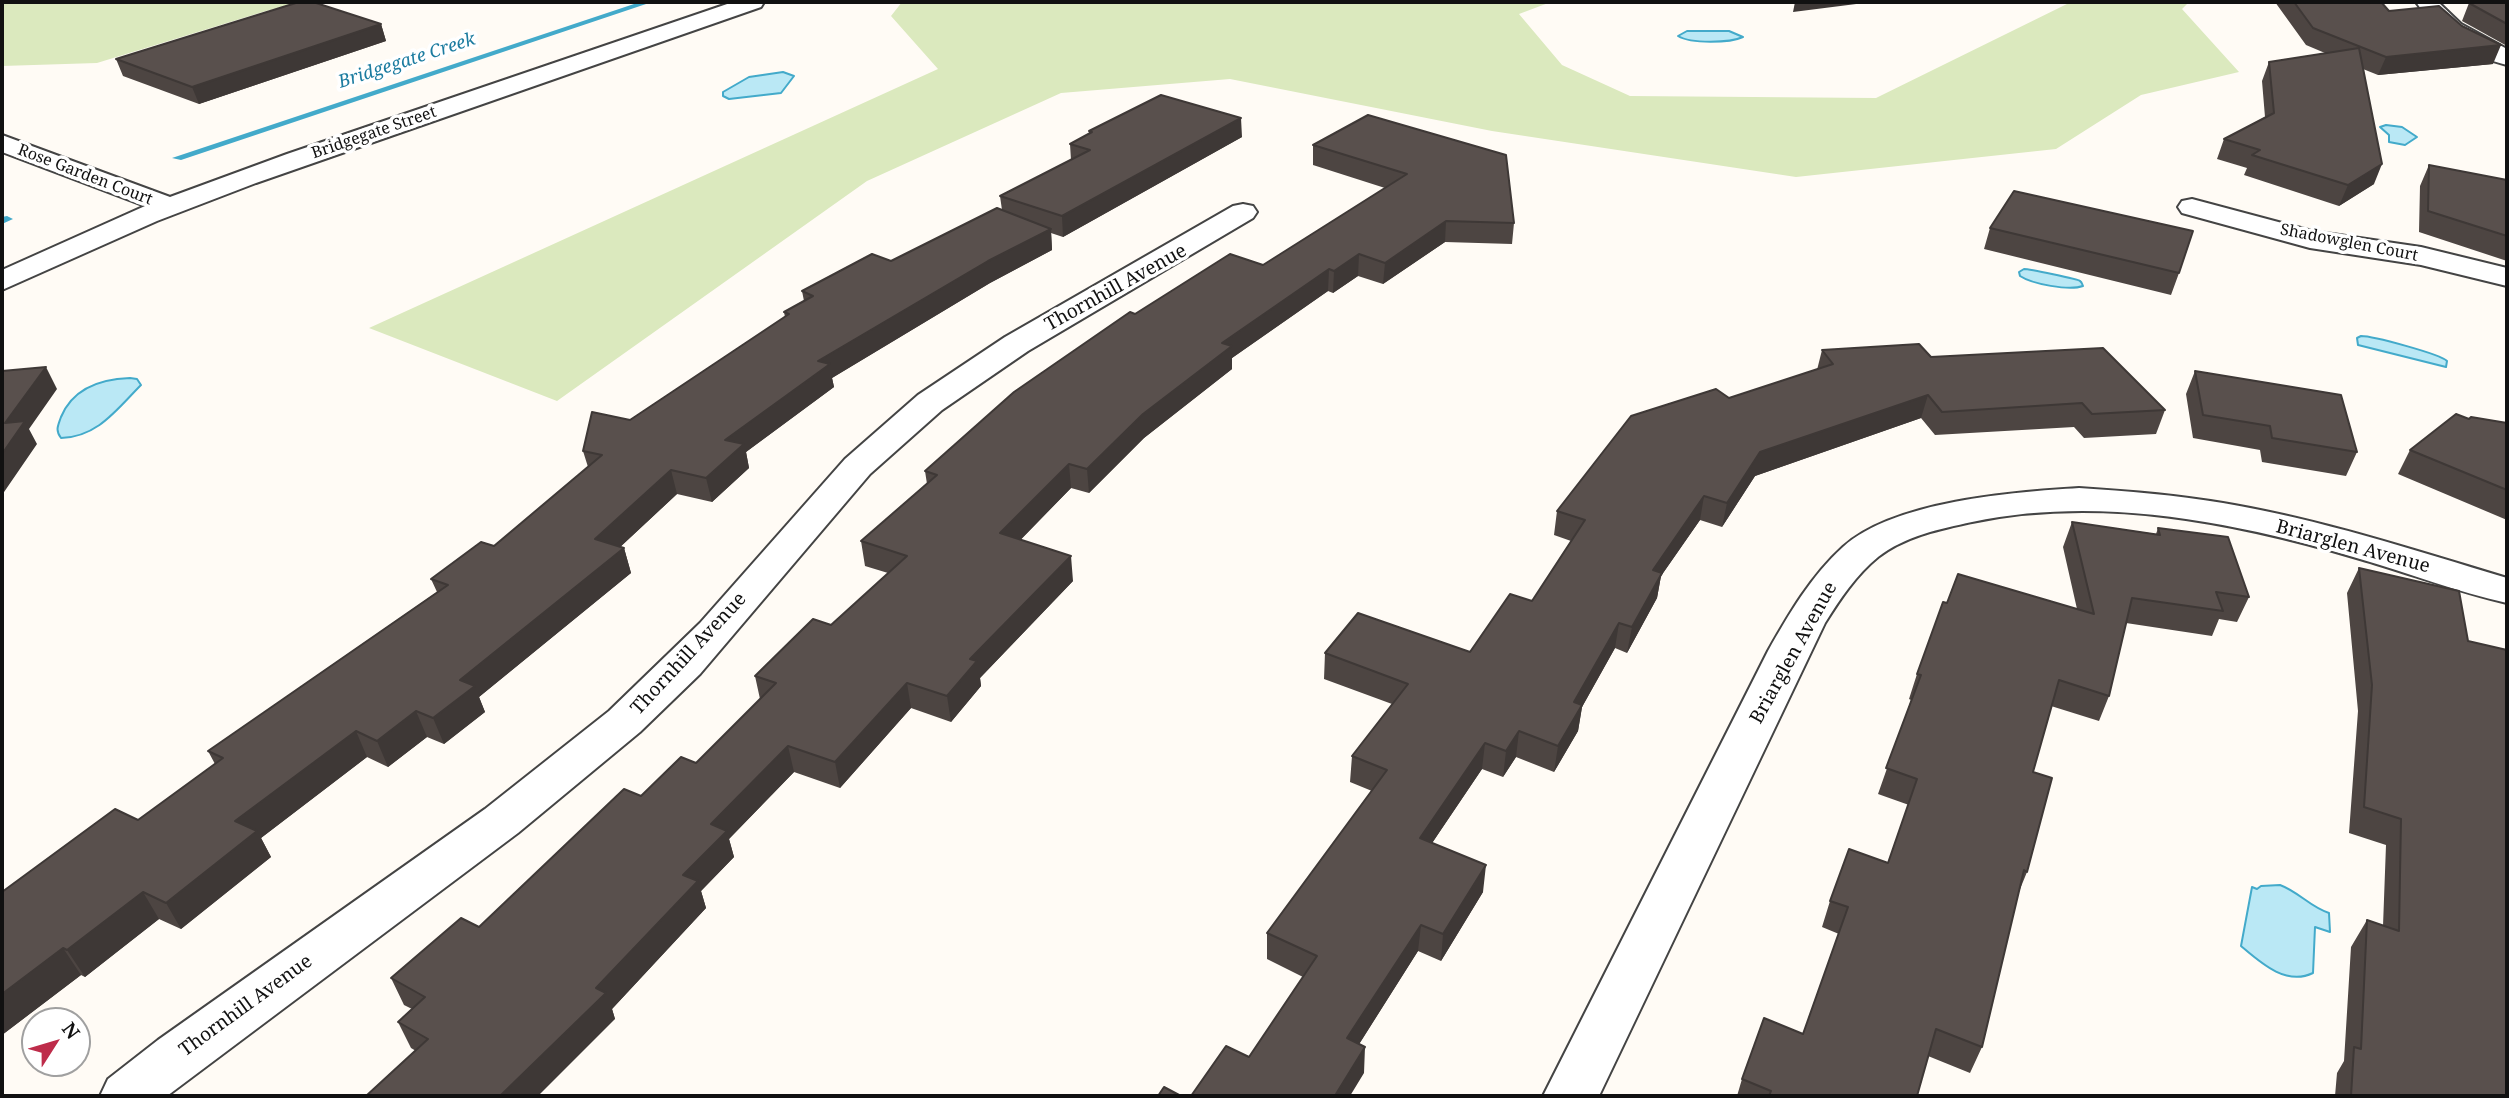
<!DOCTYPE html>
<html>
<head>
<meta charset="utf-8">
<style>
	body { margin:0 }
	#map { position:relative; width:2509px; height:1098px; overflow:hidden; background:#fffbf5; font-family:"Noto Serif",serif }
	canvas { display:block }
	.frame { position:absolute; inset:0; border:4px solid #111; pointer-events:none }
	.north { position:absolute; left:21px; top:1007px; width:70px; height:70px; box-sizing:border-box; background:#fff; border:2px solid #a0a0a0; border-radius:50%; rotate:53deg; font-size:19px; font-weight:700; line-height:28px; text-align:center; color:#111 }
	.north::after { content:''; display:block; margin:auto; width:24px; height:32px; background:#be2c4a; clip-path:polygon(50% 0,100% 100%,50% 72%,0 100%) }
</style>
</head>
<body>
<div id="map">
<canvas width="2509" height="1098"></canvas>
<div class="frame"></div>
<div class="north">N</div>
</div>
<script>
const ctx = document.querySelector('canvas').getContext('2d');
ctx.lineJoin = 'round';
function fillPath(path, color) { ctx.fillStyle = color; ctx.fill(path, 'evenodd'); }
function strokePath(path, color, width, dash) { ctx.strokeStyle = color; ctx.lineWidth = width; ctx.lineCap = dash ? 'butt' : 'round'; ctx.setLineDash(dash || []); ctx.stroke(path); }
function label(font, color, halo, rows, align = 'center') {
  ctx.font = font + ' "Noto Serif",serif'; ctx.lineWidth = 7; ctx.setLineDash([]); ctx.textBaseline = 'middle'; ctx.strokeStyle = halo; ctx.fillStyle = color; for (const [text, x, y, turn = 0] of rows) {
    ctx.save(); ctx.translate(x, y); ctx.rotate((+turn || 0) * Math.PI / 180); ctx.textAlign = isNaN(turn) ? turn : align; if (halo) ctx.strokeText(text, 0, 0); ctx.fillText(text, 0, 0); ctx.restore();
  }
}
fillPath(new Path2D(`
	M2,2H309L266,11L97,63L2,66Z
	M902,2H1551L1519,14L1562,65L1630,96L1876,98L2071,2H2189L2182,9L2239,72L2141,95L2056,149L1796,177L1492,131L1230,79L1061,93L867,181L557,401L369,328L938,69L891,16Z`), '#dbe9be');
const water = new Path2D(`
	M1687,31H1729L1743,37C1730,43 1691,44 1678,36Z
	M783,72L794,76L781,93L729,99L723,96V92L749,77Z
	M2386,125L2402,127L2417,137L2405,145L2389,142V135L2380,127Z
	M2024,269C2029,269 2078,279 2080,281C2082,282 2082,284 2083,286C2069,291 2032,284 2020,276L2019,272Z
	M2361,336C2373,336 2440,354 2447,361L2446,367L2358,345L2357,338Z
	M130,378L137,379L141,385C117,409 98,437 61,438C55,430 58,426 61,417C73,388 100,379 130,378Z
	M2280,885C2299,892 2310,907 2329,913L2330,932L2315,927L2313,973C2286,986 2261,963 2241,946L2252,887L2257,889L2261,886Z`);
fillPath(water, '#bae8f5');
strokePath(water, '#43aaca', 2);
fillPath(new Path2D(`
	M640,2H652L181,160L172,158Z
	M7,216L13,219L2,224V217Z`), '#43aaca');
const street = new Path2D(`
	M733,2H764L761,7L256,183L157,221L2,290V270L145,206L2,152V135L170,197L287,154Z
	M2416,2H2438L2461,24L2507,49V65C2472,57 2436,31 2416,2Z
	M2192,199L2312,231L2421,247L2507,268V286L2421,265L2310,248L2182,213L2178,207L2182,201Z
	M1243,204L1253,206L1257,212L1253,218L1028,351L942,410L870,474L700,674L640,732L518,833L167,1096H100L108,1079L158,1040L485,809L609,711L700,623L845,459L918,395L1005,337L1233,206Z
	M2079,488C2128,491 2175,495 2223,503C2319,519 2414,550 2507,578V603C2457,592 2409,573 2360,559C2235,522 2101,495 1972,522C1940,529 1905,536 1878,557C1856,575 1840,599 1825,623L1599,1096H1543L1768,651C1789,614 1811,576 1843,547C1894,501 2013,492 2079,488Z`);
strokePath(street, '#444', 4);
fillPath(street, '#fff');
fillPath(new Path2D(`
	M2275,2H2381L2389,11L2493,64L2378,75L2363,69L2374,184L2339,206L2244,175L2247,168L2217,159L2224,139L2265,117L2262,81L2269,62L2325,53L2306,45Z
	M2507,2V46L2462,21L2469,3Z
	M381,24L386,41L199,104L123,76L116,59Z
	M1368,115L1514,223L1512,244L1445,242L1383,284L1358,276L1333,293L1328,291L1232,358V369L1144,438L1089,493L1071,488L1020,540L1073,581L980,678L981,686L951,722L911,708L840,788L794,772L729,839L734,857L701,891L706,908L612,1009L615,1019L416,1051L411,1048L398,1022L412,1009L404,1005L391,978L479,927L641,796L696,763L760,699L755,676L831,625L888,573L865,566L861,541L927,484L925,471L1135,314L1263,265L1385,188L1313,165V145Z
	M1089,131L1242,137L1063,237L1051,233L1052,250L990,283L832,378L834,387L746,452L749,468L712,502L677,494L620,547L624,548L631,573L479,697L485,712L444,744L427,737L388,767L367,757L261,838L271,857L181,929L159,919L85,977L81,975L2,1035V892L138,820L215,764L208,751L437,592L431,579L494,546L588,467L583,451L785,317L784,312L804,301L802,291L891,261L1002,210L1000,196L1071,160L1070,144L1089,134Z
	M2429,165L2507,180V261L2419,232L2420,186Z
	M1990,228L2179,273L2171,295L1984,249Z
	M1822,350L1931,357L2165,410L2156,434L2084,438L2074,427L1935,435L1921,418L1755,476L1722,527L1700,520L1661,576L1657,598L1627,653L1615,648L1582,707L1578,731L1554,772L1516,757L1503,777L1482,769L1432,843L1483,892L1441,961L1418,951L1359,1044L1364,1073L1249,1057L1303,977L1267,959V933L1372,791L1350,782L1352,756L1392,704L1324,679L1325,653L1470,652L1532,601L1571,541L1554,535L1557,511L1729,398L1817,370Z
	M2195,371L2357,452L2346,476L2262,462L2260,450L2193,438L2186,394Z
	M2469,419L2507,423V520L2398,474L2410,450Z
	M2072,522L2156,534L2158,528L2249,597L2237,622L2219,619L2212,636L2126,623L2109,696L2099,721L2051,706L2033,772L2027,872L2018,894L1982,1047L1970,1073L1928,1056L1917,1096H1737L1742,1079L1803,1034L1839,934L1822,927L1830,901L1888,863L1909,805L1878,794L1911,700L1909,699L1917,674L1947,603L2077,609L2063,547Z
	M2359,568L2507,1096H2335L2337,1073L2344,1061L2351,947L2367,920L2383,926L2386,845L2349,833L2358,711L2347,593Z`), '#4d4542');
fillPath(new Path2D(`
	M1795,2H1872L1793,12Z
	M381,24L386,41L199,104L192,87Z
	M2501,45L2493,64L2378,75L2386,57Z
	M1241,118L1242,137L1063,237L1062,216Z
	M2382,164L2374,184L2339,206L2348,185Z
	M1446,221L1445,242L1383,284L1385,263Z
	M1051,229L1052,250L990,283L832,378L834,387L746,452L749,468L712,502L706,478L725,440L818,361L988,261Z
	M1359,254L1358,276L1333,293L1334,271Z
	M1329,269L1328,291L1232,358V369L1144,438L1089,493L1087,469L1143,414L1222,343Z
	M46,367L57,389L29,429L37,444L2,495V454L5,423Z
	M1928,395L1921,418L1755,476L1722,527L1727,503L1760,452Z
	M1069,464L1071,488L1003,558L1000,533Z
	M671,470L677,494L602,564L595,539Z
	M1704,496L1700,520L1661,576L1657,598L1627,653L1632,627L1653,570Z
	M624,548L631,573L479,697L485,712L444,744L433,718L460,680Z
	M1071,556L1073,581L980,678L981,686L951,722L947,696L970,659Z
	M1619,623L1615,648L1582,707L1578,731L1554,772L1558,746L1574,702Z
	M907,683L911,708L840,788L835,762Z
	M416,711L427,737L388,767L377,741Z
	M356,731L367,757L261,838L271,857L181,929L166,903L235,821Z
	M1519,731L1516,757L1503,777L1506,751Z
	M1485,743L1482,769L1418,864L1420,838Z
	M788,746L794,772L729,839L734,857L701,891L706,908L612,1009L615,1019L538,1096H500L596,988L683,875L711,824Z
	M1486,865L1483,892L1441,961L1443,934Z
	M143,892L159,919L85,977L67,950Z
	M1421,925L1418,951L1346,1065L1347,1038Z
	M63,948L81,975L2,1035V994Z
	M1365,1047L1364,1073L1350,1096H1336V1094Z`), '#3e3836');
const building = new Path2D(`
	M299,2H313L381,24L192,87L116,59Z
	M2294,2H2381L2389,11L2439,6L2462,26L2501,45L2386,57L2313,28Z
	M2487,2H2507V24L2469,3Z
	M2359,48L2382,164L2348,185L2252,155L2260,150L2224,139L2274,113L2269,62Z
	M1161,95L1241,118L1062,216L1000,196L1090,150L1070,144L1092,132L1089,131Z
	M1368,115L1506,155L1514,223L1446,221L1385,263L1359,254L1334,271L1329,269L1222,343L1232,346L1143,414L1087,469L1069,464L1000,533L1071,556L970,659L977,661L947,696L907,683L835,762L788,746L711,824L727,831L683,875L698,881L596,988L606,993L500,1096H366L428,1039L398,1022L425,997L391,978L461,918L479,927L624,789L641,796L681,757L696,763L776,683L755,676L813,619L831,625L907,556L861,541L937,475L925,471L1014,392L1130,312L1135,314L1230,254L1263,265L1407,174L1313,145Z
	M2429,165L2507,180V236L2428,211Z
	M2014,191L2193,231L2179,273L1990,228Z
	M997,208L1051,229L988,261L818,361L830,364L725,440L744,444L706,478L671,470L595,539L624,548L460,680L475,686L433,718L416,711L377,741L356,731L235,821L257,831L166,903L143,892L67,950L63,948L2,994V892L115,809L138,820L223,758L208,751L448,585L431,579L481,542L494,546L602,455L583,451L592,412L630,420L789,314L784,312L813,296L802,291L872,254L891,261Z
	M1919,344L1931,357L2103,348L2165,410L2092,414L2082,403L1942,412L1928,395L1760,452L1727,503L1704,496L1653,570L1662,573L1632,627L1619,623L1574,702L1582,705L1558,746L1519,731L1506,751L1485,743L1420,838L1486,865L1443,934L1421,925L1347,1038L1365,1047L1336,1094L1341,1096H1191L1226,1046L1249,1057L1317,956L1267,933L1387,770L1352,756L1408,684L1325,653L1358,613L1470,652L1510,594L1532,601L1585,520L1557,511L1631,416L1716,389L1729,398L1833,364L1822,350Z
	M46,367L5,423L25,421L2,454V371Z
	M2195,371L2341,395L2357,452L2272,438L2270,426L2203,415Z
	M2456,414L2469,419L2471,417L2507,423V490L2410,450Z
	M2072,522L2160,535L2158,528L2228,537L2249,597L2216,592L2223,611L2132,598L2109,696L2059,680L2033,772L2052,778L2027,872L2024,870L1982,1047L1936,1029L1917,1096H1769L1771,1091L1742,1079L1764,1018L1803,1034L1848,907L1830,901L1849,849L1888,863L1917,779L1886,768L1921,675L1917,674L1943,602L1947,603L1958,574L2094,614Z
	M2359,568L2459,591L2468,641L2507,650V1096H2351L2354,1047L2361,1049L2367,920L2399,931L2401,819L2364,807L2372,685Z
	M1164,1087L1181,1096H1158Z`);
fillPath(building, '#59504d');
strokePath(building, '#3e3836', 2);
label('16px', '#111', '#fff', [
	["Bridgegate Street",374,133,-19],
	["Rose Garden Court",85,175,21],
	["Shadowglen Court",2349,243,11]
]);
label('italic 18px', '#1c7ca0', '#fff', [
	["Bridgegate Creek",407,61,-18]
]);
label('19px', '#111', '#fff', [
	["Thornhill Avenue",1116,288,-29],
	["Briarglen Avenue",2353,547,15],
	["Briarglen Avenue",1794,653,-61],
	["Thornhill Avenue",689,654,-47],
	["Thornhill Avenue",246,1006,-36]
]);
</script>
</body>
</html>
